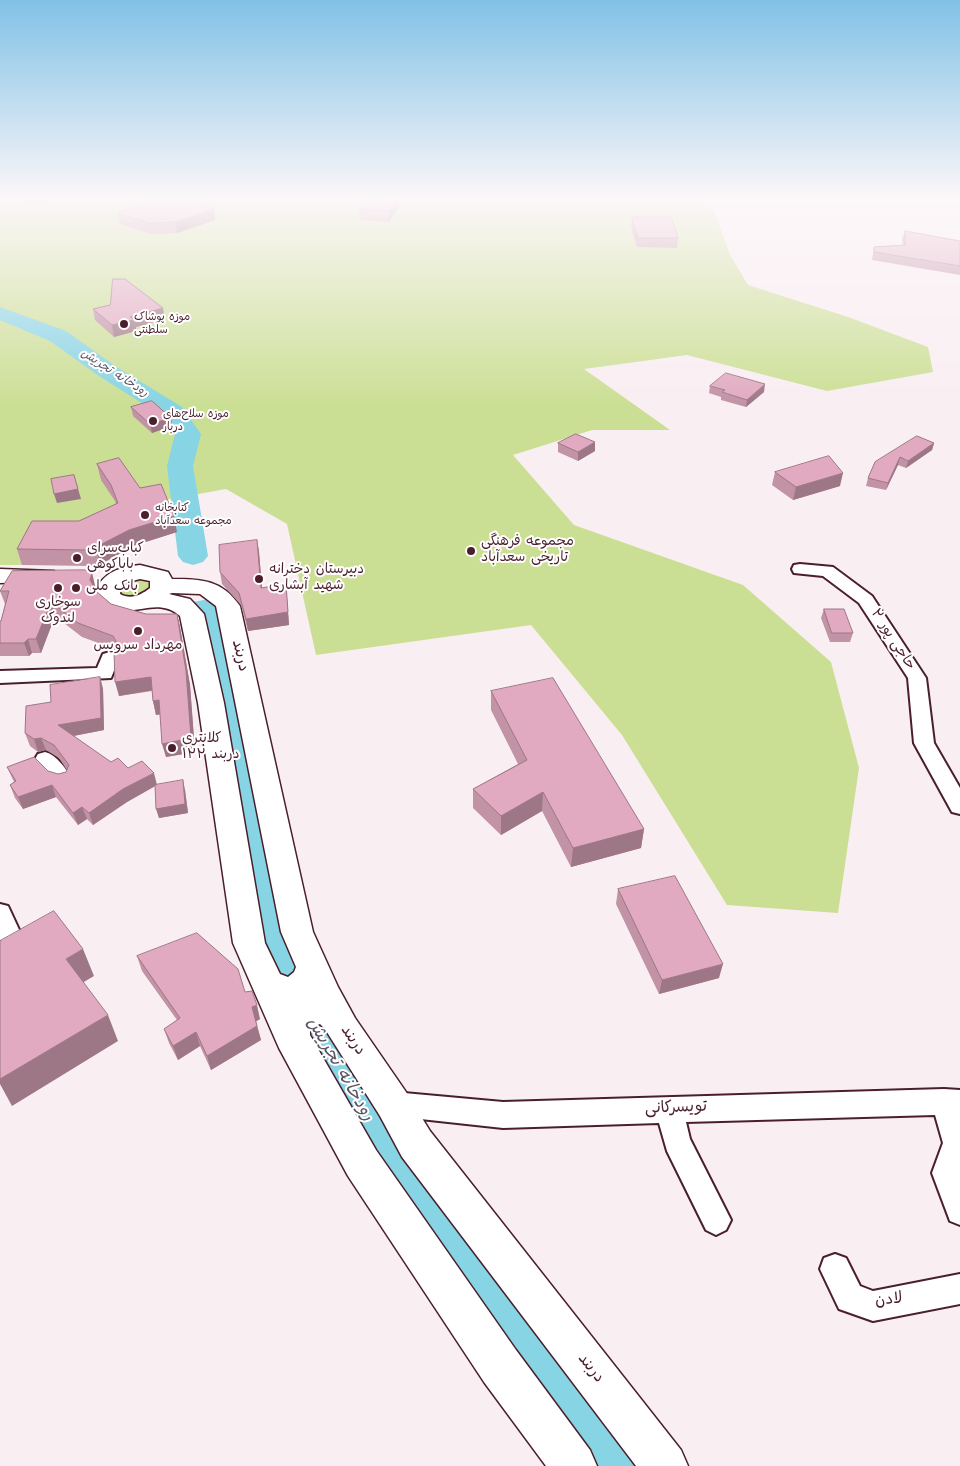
<!DOCTYPE html>
<html>
<head>
<meta charset="utf-8">
<style>
	body { margin:0 }
	canvas { display:block; background:#f9eef2 }
</style>
</head>
<body>
<canvas width="960" height="1466"></canvas>
<script>
const ctx = document.querySelector('canvas').getContext('2d');
ctx.lineJoin = 'round';
function fillPath(path, color) { ctx.fillStyle = color; ctx.fill(path, 'evenodd'); }
function strokePath(path, color, width, dash) { ctx.strokeStyle = color; ctx.lineWidth = width; ctx.lineCap = dash ? 'butt' : 'round'; ctx.setLineDash(dash || []); ctx.stroke(path); }
function label(font, color, halo, rows, align = 'center') {
  ctx.font = font + ' Kalam,"Playpen Sans Arabic",sans-serif'; ctx.lineWidth = 4; ctx.setLineDash([]); ctx.textBaseline = 'middle'; ctx.strokeStyle = halo; ctx.fillStyle = color; for (const [text, x, y, turn = 0] of rows) {
    ctx.save(); ctx.translate(x, y); ctx.rotate((+turn || 0) * Math.PI / 180); ctx.textAlign = isNaN(turn) ? turn : align; if (halo) ctx.strokeText(text, 0, 0); ctx.fillText(text, 0, 0); ctx.restore();
  }
}
fillPath(new Path2D(`
	M0,199H692L713,208L730,255L748,285L848,317L928,347L933,372L827,391L687,355L584,369L670,430H592L513,455L574,525L743,585L831,662L859,768L838,913L727,905L622,735L531,625L316,655L287,524L226,489L165,500L37,537L22,565H0Z
	M140,579L151,583V588C142,595 133,600 121,594L120,588L126,582Z`), '#cbdf94');
fillPath(new Path2D(`
	M0,307L66,331L115,366L182,407L201,434L193,466L208,556L203,562L193,565L183,562L178,556L167,466L175,434L164,417L99,376L50,341L0,320Z
	M204,600L215,602L219,609L303,959L323,1001L475,1249L635,1445L644,1466H577L437,1287L284,1013L261,959L189,609L193,602Z`), '#86d4e4');
const street = new Path2D(`
	M800,564L833,567L872,596L926,678L934,743L960,788V814L952,812L914,743L908,678L859,603L823,576L794,573L792,569L794,565Z
	M110,652L117,654L119,658L111,678L0,683V671L97,668L103,654Z
	M45,752C57,755 66,769 72,779L69,784C53,789 42,772 35,759L38,754Z
	M0,904L8,906L21,934L17,941L9,944L0,940Z
	M944,1089L960,1090V1225L950,1221L932,1173L943,1143L935,1115L686,1122L690,1139L731,1220L726,1230L716,1235L706,1230L667,1151L659,1123L503,1128L393,1116L383,1113L379,1104L383,1095L393,1092L503,1102Z
	M835,1254L846,1258L860,1286L873,1291L960,1274V1304L873,1321L839,1309L820,1269L824,1258Z`);
const secondary = new Path2D(`
	M140,565L168,572L172,579C202,579 222,580 240,606L313,932L338,987L355,1018L406,1092L430,1131L681,1450L688,1466H636L402,1157L380,1116L325,1029L320,1024L310,1028V1035L376,1150L516,1350L590,1450L597,1466H546L484,1382L348,1176L279,1048L233,943L198,703L180,616C152,591 121,632 95,592C103,572 120,567 140,565ZM140,579L150,581V588C141,595 131,600 120,594L121,587L128,582ZM172,593L200,594L216,606L281,932L296,967L294,972L288,977L280,974L265,943L224,703L204,614L190,599L169,594Z
	M0,569L54,571L58,576L54,581L0,583Z`);
strokePath(street, '#4a1f2b', 4);
strokePath(secondary, '#4a1f2b', 3);
fillPath(street, '#fff');
fillPath(secondary, '#fff');
fillPath(new Path2D(`
	M22,199H52V200L26,205Z
	M399,207L389,222L360,220L359,209Z
	M214,209L215,220L177,233L151,234L120,224L117,213Z
	M632,217L678,238L677,248L637,247L631,227Z
	M905,231L960,241V275L872,260L874,247L903,245L902,239Z
	M93,309L165,319L136,327V331L114,337L95,320Z
	M710,386L764,392L746,407L721,400V397L709,393Z
	M131,407L171,418L172,426L152,433L133,416Z
	M558,443L595,451L578,461L558,452Z
	M934,443L932,450L906,468L898,465L886,490L866,486L868,478L875,462Z
	M97,464L140,488L177,532L133,546L103,563L101,569L91,566L22,565L17,549L79,521L116,504L115,501L101,480Z
	M775,472L840,486L793,500L772,485Z
	M257,540L259,552L262,588L286,584L289,625L248,631L241,605L222,584L220,572Z
	M92,573L95,586V589L97,592L111,604L146,614H177L180,627L190,685L195,752L166,757L160,714L156,715L153,701L152,691L119,696L115,649L82,637L55,616L41,653H32L29,656H0V621H1L5,604L0,591Z
	M824,609L853,633L850,642H830L821,618Z
	M100,677L103,689L104,730L73,736L111,762L128,768L157,785L185,790L188,813L159,818L155,786L127,802L93,825L87,819L78,825L56,797L23,809L15,798L10,785L14,782L7,767L48,771L58,774L66,772L67,770L59,758L46,750L38,752L30,746L25,733L51,702Z
	M491,691L644,829L641,848L571,867L542,811L501,835L473,808V789L518,764L491,710Z
	M618,889L719,978L659,994L616,904Z
	M137,956L245,992L260,1019L256,1021L261,1040L211,1070L200,1046L178,1060L169,1043L164,1029L177,1020L142,971Z`), '#c292a5');
fillPath(new Path2D(`
	M25,199H52V200L26,205Z
	M397,199H399V207L389,222V211Z
	M214,209L215,220L177,233L176,222Z
	M163,308L165,319L136,327V331L114,337L112,325L130,317Z
	M765,384L764,392L746,407L747,400Z
	M171,418L172,426L152,433L150,424Z
	M595,442V451L578,461V452Z
	M934,443L932,450L906,468L908,461Z
	M900,457L898,465L886,490L888,483Z
	M843,473L840,486L793,500L796,487Z
	M74,475L81,499L57,503L54,494Z
	M174,516L177,532L133,546L103,563L101,569L97,552L98,546L129,530Z
	M257,540L259,552L263,600L261,588Z
	M92,573L95,586L94,593L90,580Z
	M286,584L289,625L248,631L246,619Z
	M51,602L55,616L41,653L36,639Z
	M177,614L180,627L190,685L195,752L166,757L162,744Z
	M28,639L32,653L29,656L24,643Z
	M100,677L103,689L104,730L63,738L58,725Z
	M151,677L154,690L119,696L115,682Z
	M159,700L162,714L156,715L153,701Z
	M41,738L46,750L38,752L34,739Z
	M154,773L157,785L127,802L93,825L89,813L123,789Z
	M183,780L185,790L188,813L159,818L156,809Z
	M52,785L56,797L23,809L18,797Z
	M543,792L542,811L501,835V816Z
	M82,807L87,819L78,825L73,813Z
	M644,829L641,848L571,867L573,848Z
	M83,949L94,976L77,986L66,959Z
	M723,964L719,978L659,994L662,980Z
	M257,1005L260,1019L255,1022L252,1007Z
	M108,1015L118,1041L12,1106L0,1084V1079Z
	M257,1026L261,1040L211,1070L207,1056Z
	M196,1032L200,1046L178,1060L173,1046Z`), '#9e7786');
const building = new Path2D(`
	M172,199H185L214,209L176,222L149,223L117,213L157,200Z
	M366,199H397L389,211L359,209Z
	M632,217H671L678,238H638Z
	M905,231L960,241V266L874,252V247L905,245Z
	M113,279H125L163,308L130,317L134,320L112,325L93,309L110,305Z
	M726,373L765,384L747,400L722,392L725,390L710,386Z
	M152,401L171,418L150,424L131,407Z
	M576,434L595,442L578,452L558,443Z
	M917,436L934,443L908,461L900,457L888,483L868,478L875,462Z
	M829,456L843,473L796,487L775,472Z
	M119,458L140,488L161,484L174,516L129,530L98,546L97,552L86,550L17,549L32,521H79L118,503L111,485L97,464Z
	M74,475L78,489L54,494L51,479Z
	M257,540L261,588L286,584L288,612L246,619L239,593L220,572L219,545Z
	M85,570L92,573L90,580L97,592L111,604L146,614H177L186,671L191,738L162,744L159,700L153,701L151,677L115,682L114,652L117,643L113,636L78,623L51,602L36,639H28L24,643H0V621H1L9,591H0L12,571Z
	M824,609H844L853,633H832Z
	M100,677L101,718L58,725L111,762L118,758L128,768L142,761L154,773L123,789L89,813L82,807L73,813L52,785L18,797L10,785L16,781L7,767L34,757L48,771L58,774L66,772L69,765L54,745L41,738L34,739L25,733L26,706L51,702L50,685Z
	M553,678L644,829L573,848L543,792L501,816L473,789L527,760L491,691Z
	M183,780L185,804L156,809L155,785Z
	M675,876L723,964L662,980L618,889Z
	M54,911L83,949L66,959L108,1015L0,1079V941Z
	M197,933L238,969L245,992L252,991L257,1005L252,1007L257,1026L207,1056L196,1032L173,1046L164,1029L180,1018L137,956Z`);
fillPath(building, '#e1aac0');
strokePath(building, '#9e7786', 1);
const sky = ctx.createLinearGradient(0, 0, 0, 405);
sky.addColorStop(0, '#81c1e6');
sky.addColorStop(0.49, '#fcf7f9');
sky.addColorStop(1, '#fcf7f900');
ctx.fillStyle = sky;
ctx.fillRect(0, 0, 960, 405);
for (const [x, y, r, color] of [
	[124,324,5,"#4a1f2b"],
	[153,421,5,"#4a1f2b"],
	[145,515,5,"#4a1f2b"],
	[471,551,5,"#4a1f2b"],
	[77,558,5,"#4a1f2b"],
	[259,579,5,"#4a1f2b"],
	[58,588,5,"#4a1f2b"],
	[76,588,5,"#4a1f2b"],
	[138,631,5,"#4a1f2b"],
	[172,748,5,"#4a1f2b"]
]) { const dot = new Path2D(); dot.arc(x, y, r, 0, 2 * Math.PI); ctx.fillStyle = color; ctx.fill(dot); strokePath(dot, '#fff', 2); }
label('11px', '#4a1f2b', '#fff', [
	["موزه پوشاک",134,318],
	["سلطنتی",134,331],
	["موزه سلاح‌های",163,415],
	["دربار",163,428],
	["کتابخانه",155,509],
	["مجموعه سعدآباد",155,522]
], 'left');
label('italic 12px', '#5c5562', '#fff', [
	["رودخانه تجریش",114,374,33]
]);
label('14px', '#4a1f2b', '#fff', [
	["مجموعه فرهنگی",481,543],
	["تاریخی سعدآباد",481,559],
	["کباب‌سرای",87,550],
	["باباکوهی",87,566],
	["دبیرستان دخترانه",269,571],
	["شهید آبشاری",269,587],
	["بانک ملی",86,588],
	["سوخاری",58,604,"center"],
	["لندوک",58,620,"center"],
	["مهرداد سرویس",138,647,"center"],
	["کلانتری",182,740],
	["۱۲۲ دربند",182,756]
], 'left');
label('14px', '#4a1f2b', '#fff', [
	["حاجی پور ۲",892,640,57]
]);
label('16px', '#4a1f2b', '#fff', [
	["دربند",239,656,77],
	["دربند",352,1041,57],
	["تویسرکانی",676,1109,-2],
	["لادن",889,1301,-7],
	["دربند",590,1369,52]
]);
label('italic 18px', '#5c5562', '#fff', [
	["رودخانه تجریش",339,1070,60]
]);
</script>
</body>
</html>
